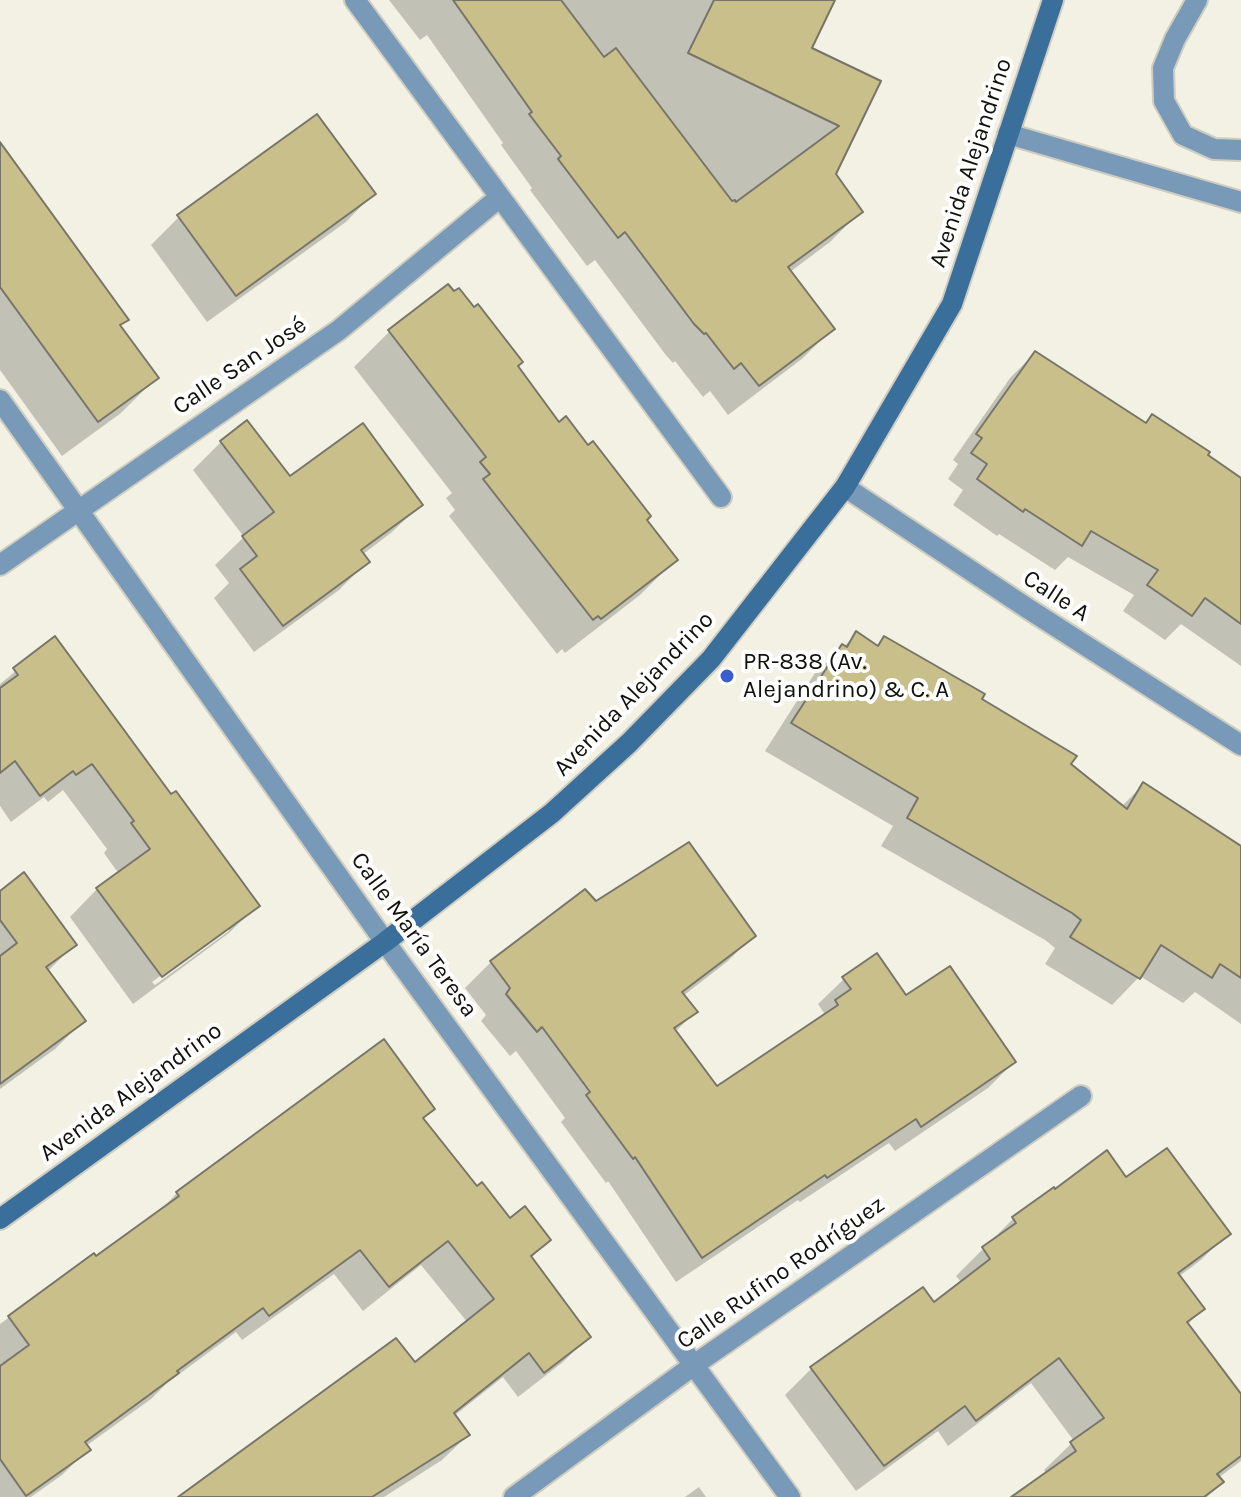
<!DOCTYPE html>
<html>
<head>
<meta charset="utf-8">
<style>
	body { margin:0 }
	canvas { display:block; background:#f3f1e3 }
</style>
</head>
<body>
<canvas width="1241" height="1497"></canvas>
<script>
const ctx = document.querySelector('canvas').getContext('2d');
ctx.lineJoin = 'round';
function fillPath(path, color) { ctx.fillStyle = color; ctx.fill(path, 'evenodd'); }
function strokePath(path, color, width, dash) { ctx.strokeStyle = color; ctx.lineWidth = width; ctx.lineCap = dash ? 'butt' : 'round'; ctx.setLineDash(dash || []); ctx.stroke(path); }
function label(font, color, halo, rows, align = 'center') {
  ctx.font = font + ' Karla,sans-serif'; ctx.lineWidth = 8; ctx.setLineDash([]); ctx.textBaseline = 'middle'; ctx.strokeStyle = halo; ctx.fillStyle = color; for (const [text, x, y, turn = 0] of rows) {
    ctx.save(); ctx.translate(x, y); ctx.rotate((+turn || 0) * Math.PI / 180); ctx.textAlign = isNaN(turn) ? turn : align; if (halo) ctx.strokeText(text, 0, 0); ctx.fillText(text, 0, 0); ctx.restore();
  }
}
fillPath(new Path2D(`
	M389,0H833L809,49L879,82L833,175L860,212L830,242L790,272L833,328L803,358L728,415L710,391L703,397L675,361L673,363L665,354L595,260L587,266L530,190L532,188L501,145L503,143L427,35L420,40Z
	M0,146L126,319L119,327L156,378L121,413L62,456L0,370Z
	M373,194L346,222L207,322L151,245L179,217Z
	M448,286L516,366L559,425L644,520L675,560L640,595L565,653L562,649L557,654L449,516L455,510L446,498L452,493L354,367L389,332Z
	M1035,353L1144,424L1152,416L1241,481V666L1181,624L1165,640L1123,611L1134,595L1068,557L1055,570L999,534L997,536L953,505L963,490L948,479L958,464L953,460L1010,378Z
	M221,442L290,479L420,505L392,532L362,555L367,562L339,590L254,652L214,598L229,583L215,565L244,537L193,470Z
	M857,634L876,646L884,638L979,700L1069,765L1121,807L1144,784L1241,847V1024L1195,992L1183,1003L1140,976L1112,1005L1045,964L1055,948L1045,940L881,846L893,826L765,751L815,673Z
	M55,639L171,797L257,905L229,933L133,1004L70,917L97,889L119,874L104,853L107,849L63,790L48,802L44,797L11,822L0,806V684ZM229,926V931L155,985L152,982Z
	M0,893L74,945L47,972L83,1021L55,1049L0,1089Z
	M596,904L754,935L728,961L683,996L695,1012L675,1032L716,1089L815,1022L824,1013L818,1004L844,979L906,998L1014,1062L988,1088L895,1151L889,1143L800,1202L798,1200L676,1282L608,1181L606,1183L561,1122L565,1118L516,1051L510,1056L481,1021L486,1015L465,988L491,962Z
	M421,1119L476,1189L510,1220L549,1240L530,1259L588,1337L563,1362L518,1397L503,1377L454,1416L468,1435L442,1460L384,1497H182L414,1365L468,1323L421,1265L363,1311L334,1274L242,1340L236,1332L166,1384L151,1399L86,1446L88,1449L62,1475L31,1497H0V1324L93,1256L96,1259L156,1215L177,1193Z
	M1126,1180L1228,1233L1201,1260L1178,1277L1203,1309L1187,1325L1241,1398V1461L1218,1478L1222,1482L1207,1497H1019L1047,1474L1044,1470L1074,1441L1031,1383L948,1446L938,1431L856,1491L785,1395L812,1368L934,1305L962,1283L956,1276L1013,1219Z
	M699,1487L706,1497H685Z`), '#0003');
const building = new Path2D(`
	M453,0H561L604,57L616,48L732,201L735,200L736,202L839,126L688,53L714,0H835L812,48L881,81L836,174L863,212L788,267L835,329L759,386L741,363L734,369L706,333L704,334L694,324L625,232L618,238L558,159L561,156L529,114L532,112Z
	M317,114L376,194L236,296L177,215Z
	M0,142L129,320L120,325L159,378L98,422L0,287Z
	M448,284L454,291L459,288L474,307L478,304L523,362L518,366L559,422L566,416L588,445L593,441L651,516L647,520L678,560L601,619L598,616L593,620L483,479L490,474L480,462L486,457L388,330Z
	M1035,351L1146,423L1152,414L1210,452L1208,455L1241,478V624L1205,598L1192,616L1147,585L1158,570L1091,531L1082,546L1025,509L1023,512L977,479L987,464L971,453L982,438L976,434Z
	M247,420L290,476L363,423L423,505L361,550L370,562L283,626L240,569L257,556L242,536L274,512L220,441Z
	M856,631L878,646L884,636L985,694L982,699L1077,756L1071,764L1127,809L1143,782L1241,846V978L1220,964L1212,978L1161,945L1140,979L1070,937L1081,920L1072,913L907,818L918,798L791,723L842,644L847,647Z
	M55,636L171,794L176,791L260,906L162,977L96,888L150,849L131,823L134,821L92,764L76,775L73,771L40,796L15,761L0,773V688L18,675L13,668Z
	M689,842L756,936L682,992L698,1012L674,1028L717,1086L838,1005L835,1000L851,989L842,977L877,953L906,995L950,966L1016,1062L921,1127L916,1119L827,1178L825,1175L702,1258L635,1157L633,1159L586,1095L590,1092L542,1027L537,1032L506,994L510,988L490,961L585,889L596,901Z
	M24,872L77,945L46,967L86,1021L0,1084V956L17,943L0,920V891Z
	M384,1039L435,1109L423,1118L477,1186L482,1182L510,1218L525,1206L551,1240L531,1256L591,1337L544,1373L529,1353L454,1413L470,1435L372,1497H178L396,1338L415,1362L494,1299L448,1241L389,1287L360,1250L269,1316L263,1308L177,1371L179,1373L85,1442L91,1450L26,1496L0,1459V1366L29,1345L8,1316L94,1253L96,1256L179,1196L176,1192Z
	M1167,1148L1231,1234L1178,1273L1205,1309L1187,1322L1241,1394V1456L1217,1474L1224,1482L1204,1497H1011L1076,1451L1070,1442L1104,1418L1059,1358L976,1421L965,1406L884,1466L810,1367L923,1287L934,1302L990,1259L982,1247L1016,1223L1012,1217L1054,1187L1055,1189L1107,1150L1126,1177Z`);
fillPath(building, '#c8bf8a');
strokePath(building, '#777569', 2);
const lane = new Path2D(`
	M1197,0L1175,39L1163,68L1164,101L1183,135L1214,149L1241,150
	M1008,134L1241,202`);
const street = new Path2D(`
	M355,0L721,497
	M0,400L385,942L790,1497
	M845,487L1027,608L1241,745
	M0,565L339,330L500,197
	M514,1497L694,1365L1081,1096`);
const secondary = new Path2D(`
	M0,1219L385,942L552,813L629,743L711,659L845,487L952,304L1053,0`);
strokePath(lane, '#cfcdc1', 24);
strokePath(street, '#cfcdc1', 24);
strokePath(secondary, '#cfcdc1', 24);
strokePath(lane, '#789ab8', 20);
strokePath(street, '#789ab8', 20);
strokePath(secondary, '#3b6f9b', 20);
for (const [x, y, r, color] of [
	[727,676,8,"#3b5dcf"]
]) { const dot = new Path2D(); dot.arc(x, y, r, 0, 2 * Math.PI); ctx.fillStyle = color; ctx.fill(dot); strokePath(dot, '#fff', 3); }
label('24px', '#11110c', '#fff', [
	["Avenida Alejandrino",971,163,-72],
	["Calle San José",240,366,-34],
	["Calle A",1056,596,33],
	["Avenida Alejandrino",634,694,-46],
	["Calle María Teresa",414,935,54],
	["Avenida Alejandrino",131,1092,-36],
	["Calle Rufino Rodríguez",781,1273,-35]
]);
label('24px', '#11110c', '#fff', [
	["PR-838 (Av.",743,662],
	["Alejandrino) & C. A",743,690]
], 'left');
</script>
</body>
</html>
